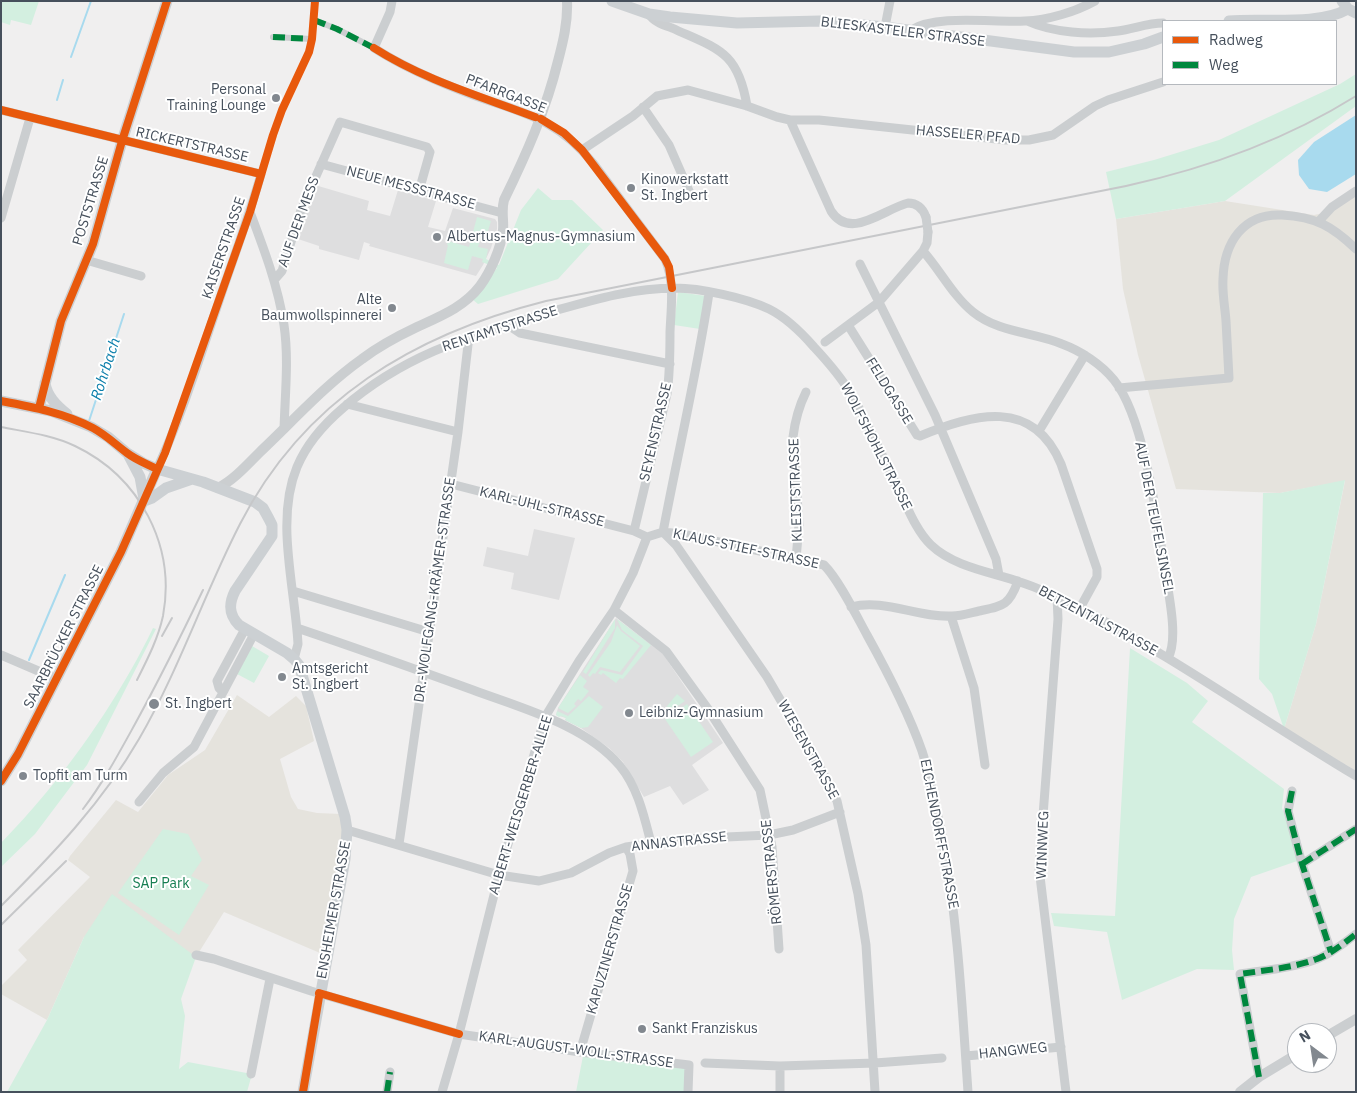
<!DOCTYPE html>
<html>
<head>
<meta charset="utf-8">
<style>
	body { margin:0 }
	#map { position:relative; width:1357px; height:1093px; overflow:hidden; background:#f0efef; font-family:"IBM Plex Sans",sans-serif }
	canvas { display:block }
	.frame { position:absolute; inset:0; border:2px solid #46505c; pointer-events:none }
	.legend { position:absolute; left:1162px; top:20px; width:175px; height:65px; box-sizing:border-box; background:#fff; border:1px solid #b5b9be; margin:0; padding:6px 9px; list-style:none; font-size:15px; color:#46505c }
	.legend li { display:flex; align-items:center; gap:10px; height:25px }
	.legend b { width:25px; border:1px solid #b5b9be }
	.north { position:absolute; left:1287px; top:1023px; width:50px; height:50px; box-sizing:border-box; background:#fff; border:1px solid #b5b9be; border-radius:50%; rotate:329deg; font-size:14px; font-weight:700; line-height:20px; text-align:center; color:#46505c }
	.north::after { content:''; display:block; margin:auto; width:18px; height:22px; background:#82888f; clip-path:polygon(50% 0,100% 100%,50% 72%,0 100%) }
</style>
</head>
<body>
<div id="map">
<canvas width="1357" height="1093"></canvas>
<div class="frame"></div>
<ul class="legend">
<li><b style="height:6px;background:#e8590c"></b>Radweg</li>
<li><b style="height:6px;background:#00873e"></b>Weg</li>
</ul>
<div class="north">N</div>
</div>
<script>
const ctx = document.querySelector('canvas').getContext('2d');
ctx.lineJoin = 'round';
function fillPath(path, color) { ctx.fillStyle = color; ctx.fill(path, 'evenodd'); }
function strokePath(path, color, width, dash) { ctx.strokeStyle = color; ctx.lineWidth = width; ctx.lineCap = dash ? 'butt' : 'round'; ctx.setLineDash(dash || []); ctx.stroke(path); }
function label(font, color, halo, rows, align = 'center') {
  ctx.font = font + ' "IBM Plex Sans",sans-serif'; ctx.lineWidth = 4; ctx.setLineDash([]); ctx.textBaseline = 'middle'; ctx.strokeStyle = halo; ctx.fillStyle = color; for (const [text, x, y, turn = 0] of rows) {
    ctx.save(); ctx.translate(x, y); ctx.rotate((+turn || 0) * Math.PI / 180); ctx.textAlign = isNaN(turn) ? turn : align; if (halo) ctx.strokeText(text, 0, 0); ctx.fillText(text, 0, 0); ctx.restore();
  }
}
fillPath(new Path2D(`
	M1356,192V771L1284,729L1316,624L1345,481L1280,493L1176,489L1138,355L1123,289L1116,219L1225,201L1314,215L1333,211Z
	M237,695L269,717L296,696L306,706L314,741L280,759L291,797L298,809L317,813L341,814L343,828L340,853L320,953L224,912L196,957L84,937L47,1020L1,994V986L27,960L18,950L90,877L68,860L70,856L116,800L138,812L168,775L205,750Z`), '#e5e3dd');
fillPath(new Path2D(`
	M315,185L369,201L367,210L390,216L398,190L436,201L428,227L445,231L453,208L495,219L497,222V229L491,248L483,265L476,276L369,246L370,244L364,242L359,260L319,249V246L295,238Z
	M534,529L575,538L559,600L511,589L514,573L483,566L487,547L528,556Z
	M616,618L663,654L723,743L692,765L709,790L683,805L670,786L644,797L623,762L609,748L581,728L565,720L566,718L556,715L558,708Z`), '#dededf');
fillPath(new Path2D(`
	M1,1H39L31,25L11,20L10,25L1,22Z
	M1356,74V106L1225,201L1116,219L1106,172L1154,160L1219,140L1340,84Z
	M538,188L552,200H572L603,230L558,279L478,304L472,299L497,268L482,262L483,259L472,256L468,270L444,263L448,245H447L448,241L469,247L477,217L491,221L487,234L482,233L478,247L488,249L486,259L499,265L521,210Z
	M678,292L706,296L700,329L674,325Z
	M1345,480L1316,624L1284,729L1272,694L1259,679L1263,493H1280Z
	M615,619V628L586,674L583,672Z
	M617,619L651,645L623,679L620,678L616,683L603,673L601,675L598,673L601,670L622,675L643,646L622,630Z
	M617,625L621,631L640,646L620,672L600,667L595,674L593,673L590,677L588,675L611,642Z
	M153,628L156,629L87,765L35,834L1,867V843C16,827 31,811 45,794C86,745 125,686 153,628Z
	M252,646L269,656L254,683L237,674Z
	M1130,648L1187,683L1208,701L1192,722L1284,789L1282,808L1300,860L1251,877L1234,919L1232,950L1234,970L1197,969L1122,1000L1107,932L1054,926L1051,913L1115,916Z
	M580,675L587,681L583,687L589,691L581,701L578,699L574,704L576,706L568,713L558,708Z
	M677,694L685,701L669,712L663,711Z
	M589,696L603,707L588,727L581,728L565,720L566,718L561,716L559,717L556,715L557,711L568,716Z
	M687,704L713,742L691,757L665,719Z
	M163,829L188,834L202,860L191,876L209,885L179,935L118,893Z
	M112,894L196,957L181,999L185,1016L179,1069L188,1062L252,1074L247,1092H7L47,1020L84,937Z
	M583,1056L685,1068V1092H576Z`), '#d3efe0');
fillPath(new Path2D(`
	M1356,115V174L1327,192L1309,189L1299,175L1298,160L1314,142Z`), '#a8daee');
strokePath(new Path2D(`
	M71,57L91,1
	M57,100L63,80
	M89,421L124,314
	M29,660L65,575`), '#a8daee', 2);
strokePath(new Path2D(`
	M314,20L337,29L374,48
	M273,37L312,39
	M261,174L282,110L309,52L312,39L315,1`), '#cbced0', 6);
strokePath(new Path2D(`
	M392,1L390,12L374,48C405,68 438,82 473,95C525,114 556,118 593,163L665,259C675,282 671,308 670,332C670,353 670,373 667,394L634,531
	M649,14C654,22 664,25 672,28C718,49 738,51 747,106
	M1027,21C1054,33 1089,35 1118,31C1133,29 1148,23 1163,23
	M885,27L890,1
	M911,30C938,14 993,23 1025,21C1048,20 1075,12 1095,1
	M643,107L669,145L690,193
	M1,110L261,174C249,217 233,259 219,301C200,357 182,415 157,469
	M790,120L831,211C850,241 884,209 908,203C918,203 923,209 926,217
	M582,150L633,116L657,96L688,90L747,106L777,117L790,120H819L1006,140H1029L1053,135L1095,106L1108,100L1163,82
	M321,164L502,213
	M250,212C264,249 278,286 284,325C289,359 285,395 284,429
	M1,218L30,118
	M1319,221L1332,207L1356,191
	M923,251C940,270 953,296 973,312C999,333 1033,332 1062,344C1081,351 1101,364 1114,380C1143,416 1156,511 1163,558C1166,583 1180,637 1168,658
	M86,260L141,276
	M860,264L935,415L996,559L999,575
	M275,279L282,271L301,210L340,122L427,147L430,152L419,191
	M508,325L520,333L670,364
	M848,325L917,435L920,436C974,414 1033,397 1061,464L1097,569V577L1080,608
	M825,342L879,302L923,251L927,243L928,232
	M1119,388L1229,378C1228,359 1227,340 1226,321C1225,307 1222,293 1223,279C1224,243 1243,213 1282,215C1316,217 1332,226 1356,249
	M347,404L458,432
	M1039,431L1085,355
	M451,484L634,531L647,537
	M663,532L676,545L767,677L822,771L837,801L858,894L866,945L875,1092
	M663,532C678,452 697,373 709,293
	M647,537L663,532L682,534L824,565C839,580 856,615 867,635C888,673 908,711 922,751C931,779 936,808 942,836C958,921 962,1006 968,1092
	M796,559L799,525L793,437C795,421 799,406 806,392
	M293,591L429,632
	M1057,597L1058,619L1039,868L1066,1092
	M851,607C884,598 918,618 952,616C961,616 970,613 979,611C1003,606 1009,606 1018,581
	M614,610L666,651L708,709L760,790L772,847L779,949
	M951,616L974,688L985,765
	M297,628C356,648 415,669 473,690C521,708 586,725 620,766C638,788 644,816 651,843
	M1,655L57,679
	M294,659L298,644C295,587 275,520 297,467C307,443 323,425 343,408C404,355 467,337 543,314C586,302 629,288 675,288C700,288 746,298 769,309C787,318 801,332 814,347C828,362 841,377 851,394C869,424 882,456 898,488C907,506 916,531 931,545C954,567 991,572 1020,582C1042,589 1062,599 1082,609C1176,659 1264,721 1356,776
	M223,692L219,688L217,681L245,629
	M1292,791L1288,811L1302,864L1331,952
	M139,802L163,773L194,747L254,634
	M347,830L499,875L539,881L571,873L609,853L626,847L684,839L769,835L793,830L840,812
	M399,844L458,432L469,336
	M1302,864L1356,829
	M196,955L214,959L311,991L459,1034L580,1052L689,1065L688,1092
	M580,1052L633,871L630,854L626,847
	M966,1056L1061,1047
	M705,1063L780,1066
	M251,1074L270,979
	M1259,1077L1240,974C1266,970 1293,968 1317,959C1331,954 1344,943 1356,934
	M387,1092L390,1072
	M442,1092L459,1034L499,875L545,717L579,661L614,610L633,573L647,537
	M780,1092V1066L875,1063L942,1058`), '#cbced0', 9);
strokePath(new Path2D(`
	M218,488C234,480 248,464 261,451C294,420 324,386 362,359C379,346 398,336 417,327C441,316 464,307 480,286C491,271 501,248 503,230C504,220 501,211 504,200C526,155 546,110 558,61C563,42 568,22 567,1
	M1327,1036L1356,1019
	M1240,1092L1259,1077L1297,1054`), '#cbced0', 10);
strokePath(new Path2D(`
	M612,1L649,14L670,17L737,23L820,21L885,27L1074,52H1109L1144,44L1163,37
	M1342,1L1348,9L1356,13
	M1229,21C1264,18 1318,26 1348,9
	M45,383C47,396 56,405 67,414
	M1,401L51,411L91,427L108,437L127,453L143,463L157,469L203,482L255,502L263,508L269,519L272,525V536L235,591C229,603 228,614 239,625L287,653L294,659L299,665L345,817L347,830L345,859L303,1092
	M39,408L61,321L93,244L122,141L167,1
	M129,456L140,477L144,499
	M144,501L152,498L166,488L192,479
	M1,781L18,754L121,552L157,469`), '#ccd0d3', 11);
strokePath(new Path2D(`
	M1,427C26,432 52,435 75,446C140,477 176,546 163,616C158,639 147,660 137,680
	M162,636L172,618
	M83,809C103,783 119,753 135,724C159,680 181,636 203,590
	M1,906C53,854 102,803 139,739C179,670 204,594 240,524C304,399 415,334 546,301L1126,186C1208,168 1284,141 1356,96
	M1,925L66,861`), '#c6c7c9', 2);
strokePath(new Path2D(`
	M926,217L928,232`), '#cbced0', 9);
strokePath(new Path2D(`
	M314,20L337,29L374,48
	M273,37L312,39
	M1292,791L1288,811L1302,864L1331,952
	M1302,864L1356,829
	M1259,1077L1240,974C1266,970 1293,968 1317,959C1331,954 1344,943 1356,934
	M387,1092L390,1072`), '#00873e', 6, [12, 6]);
strokePath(new Path2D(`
	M374,48C424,80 480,96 535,117
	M1,110L261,174
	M541,119L564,133L582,150L665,259L669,267L672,288
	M1,401C33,407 64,413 93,428C106,435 115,444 127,453C136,460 147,464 157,469
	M39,408L61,321L93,244L122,141L167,1
	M1,781L18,754L121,552L165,453L250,212L273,135L282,110L309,52L312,39L315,1
	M319,993L459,1034
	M303,1092L319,997`), '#e8590c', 8);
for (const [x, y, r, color] of [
	[276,98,5,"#82888f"],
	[631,188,5,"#82888f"],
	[437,237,5,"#82888f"],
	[392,308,5,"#82888f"],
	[282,677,5,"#82888f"],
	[154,704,6,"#82888f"],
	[629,713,5,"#82888f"],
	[23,776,5,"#82888f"],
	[642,1029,5,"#82888f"]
]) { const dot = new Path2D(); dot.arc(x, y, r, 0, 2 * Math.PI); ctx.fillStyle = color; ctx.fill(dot); strokePath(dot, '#fff', 2); }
label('14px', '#46505c', '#fff', [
	["BLIESKASTELER STRASSE",903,32,7],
	["PFARRGASSE",506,94,21],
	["HASSELER PFAD",968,135,5],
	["RICKERTSTRASSE",192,145,13],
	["NEUE MESSSTRASSE",411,188,15],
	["POSTSTRASSE",91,201,-73],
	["AUF DER MESS",299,222,-70],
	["KAISERSTRASSE",224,248,-71],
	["RENTAMTSTRASSE",500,329,-18],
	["FELDGASSE",889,391,58],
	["SEYENSTRASSE",656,432,-77],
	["WOLFSHOHLSTRASSE",876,447,63],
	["KLEISTSTRASSE",796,490,-92],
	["KARL-UHL-STRASSE",542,507,14],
	["AUF DER TEUFELSINSEL",1154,518,79],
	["KLAUS-STIEF-STRASSE",746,549,12],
	["DR.-WOLFGANG-KRÄMER-STRASSE",435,590,-82],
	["BETZENTALSTRASSE",1098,621,28],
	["SAARBRÜCKER STRASSE",64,637,-63],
	["WIESENSTRASSE",808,750,61],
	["ALBERT-WEISGERBER-ALLEE",521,805,-73],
	["EICHENDORFFSTRASSE",939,834,79],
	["ANNASTRASSE",679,842,-6],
	["WINNWEG",1043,845,-88],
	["RÖMERSTRASSE",772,872,-96],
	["ENSHEIMER STRASSE",334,910,-80],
	["KAPUZINERSTRASSE",610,949,-74],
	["KARL-AUGUST-WOLL-STRASSE",576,1050,8],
	["HANGWEG",1013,1051,-6]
]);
label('14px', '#46505c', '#fff', [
	["Personal",266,90,"right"],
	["Training Lounge",266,106,"right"],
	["Kinowerkstatt",641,180],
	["St. Ingbert",641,196],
	["Albertus-Magnus-Gymnasium",447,237],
	["Alte",382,300,"right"],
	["Baumwollspinnerei",382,316,"right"],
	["Amtsgericht",292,669],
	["St. Ingbert",292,685],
	["St. Ingbert",165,704],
	["Leibniz-Gymnasium",639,713],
	["Topfit am Turm",33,776],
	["Sankt Franziskus",652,1029]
], 'left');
label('14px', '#167e52', '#fff', [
	["SAP Park",161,884]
]);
label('italic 15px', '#0b7eaa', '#fff', [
	["Rohrbach",106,369,-72]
]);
</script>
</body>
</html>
